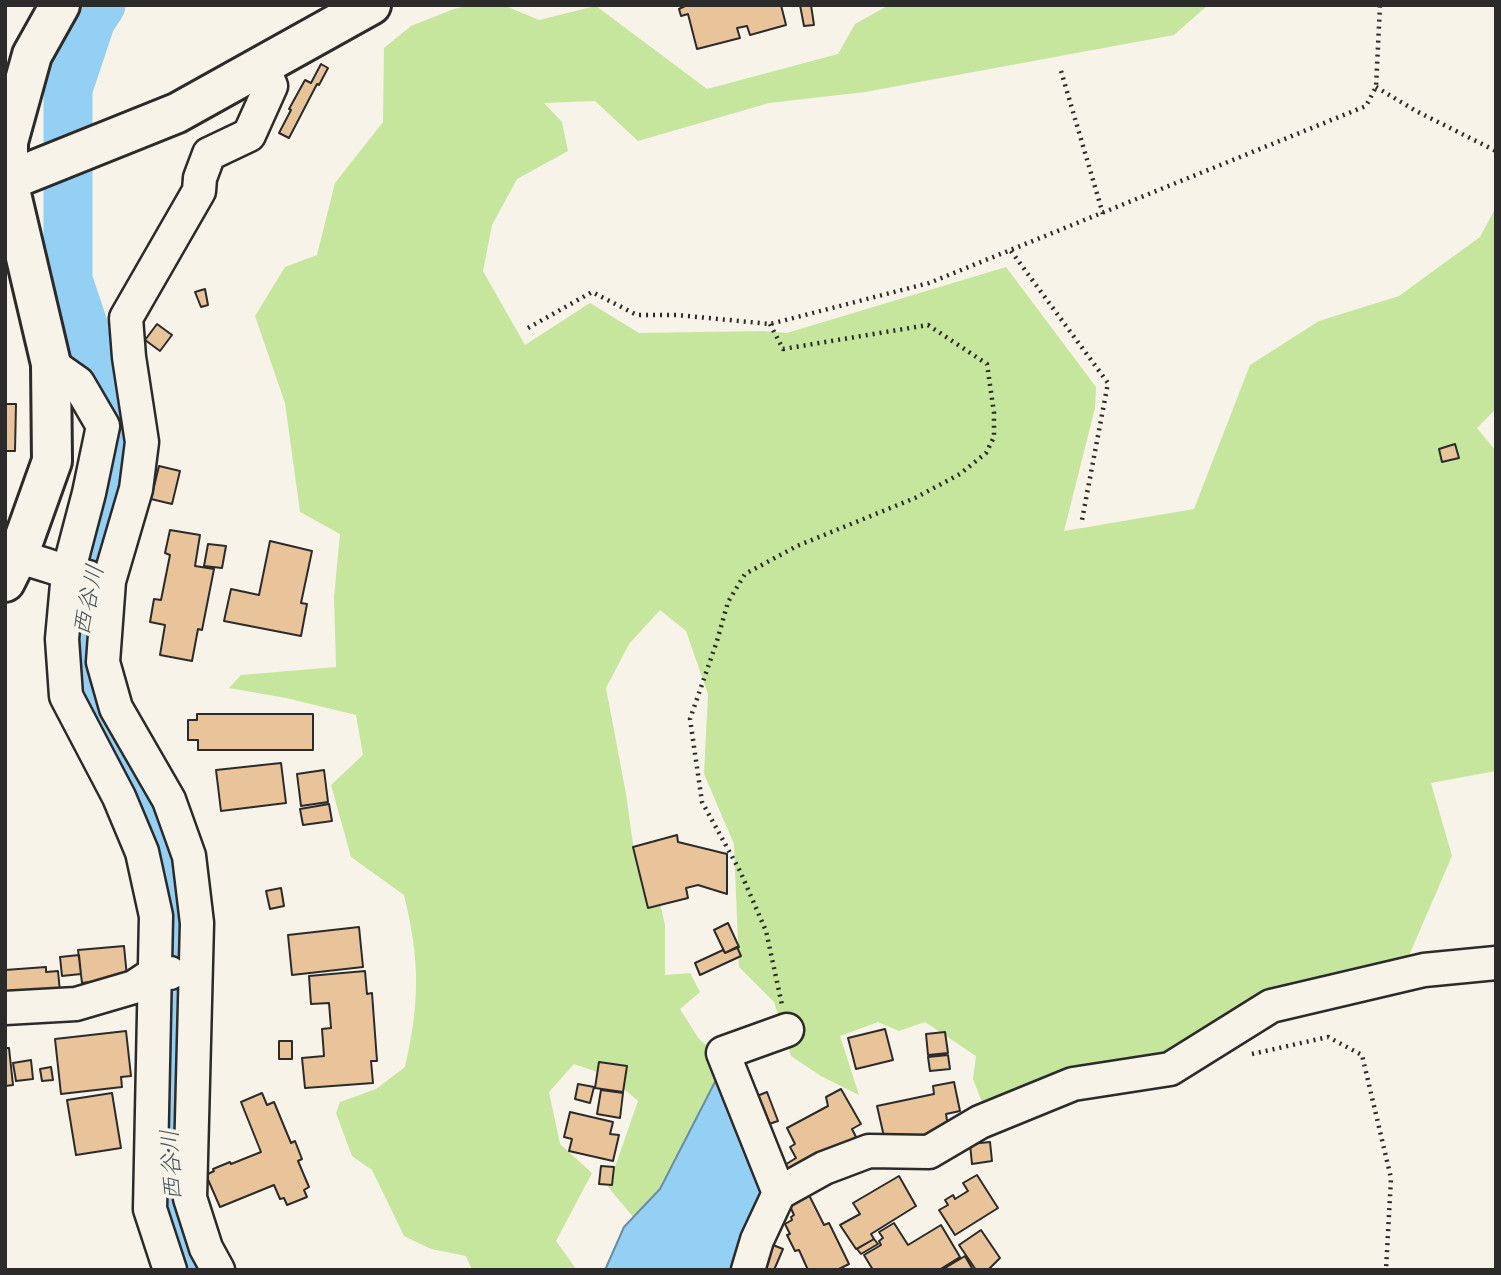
<!DOCTYPE html>
<html>
<head>
<meta charset="utf-8">
<style>
	body { margin:0 }
	#map { position:relative; width:1501px; height:1275px; overflow:hidden; background:#f7f3e8; font-family:Delius,sans-serif }
	canvas { display:block }
	.frame { position:absolute; inset:0; border:7px solid #2b2b2b; pointer-events:none }
</style>
</head>
<body>
<div id="map">
<canvas width="1501" height="1275"></canvas>
<div class="frame"></div>
</div>
<script>
const ctx = document.querySelector('canvas').getContext('2d');
ctx.lineJoin = 'round';
function fillPath(path, color) { ctx.fillStyle = color; ctx.fill(path, 'evenodd'); }
function strokePath(path, color, width, dash) { ctx.strokeStyle = color; ctx.lineWidth = width; ctx.lineCap = dash ? 'butt' : 'round'; ctx.setLineDash(dash || []); ctx.stroke(path); }
function label(font, color, halo, rows, align = 'center') {
  ctx.font = font + ' Delius,"Klee One",sans-serif'; ctx.lineWidth = 7; ctx.setLineDash([]); ctx.textBaseline = 'middle'; ctx.strokeStyle = halo; ctx.fillStyle = color; for (const [text, x, y, turn = 0] of rows) {
    ctx.save(); ctx.translate(x, y); ctx.rotate((+turn || 0) * Math.PI / 180); ctx.textAlign = isNaN(turn) ? turn : align; if (halo) ctx.strokeText(text, 0, 0); ctx.fillText(text, 0, 0); ctx.restore();
  }
}
fillPath(new Path2D(`
	M470,5H503L539,20L596,6L707,89L838,54L855,24L889,5H1208L1174,35L865,92L769,103L638,141L595,101L544,103L562,122L568,151L517,179L492,225L483,271L525,345L590,303L639,333L764,331L787,333L1006,267L1096,387L1095,408L1064,531L1194,509L1250,365L1319,321L1399,296L1480,237L1496,207V409L1477,428L1496,451V771L1431,783L1452,856L1407,960L1229,1010L1166,1060L986,1112L973,1079L976,1056L925,1022L899,1031L878,1022L840,1036L859,1095L821,1076L791,1056L774,1002L739,967L734,844L704,774L708,694L686,631L660,610L629,644L606,688L626,794L633,844L657,890L665,925V975L690,973L700,992L680,1009L699,1039L715,1052L717,1078L660,1189L634,1218L608,1187L638,1101L609,1076L574,1064L549,1092L560,1144L592,1173L556,1241L577,1270H472L466,1256L431,1249L404,1236L372,1170L352,1156L336,1113L340,1102L376,1089L405,1067C420,1001 420,961 404,895L351,857L331,785L363,755L356,715L286,698L229,688L241,675L336,667L334,597L340,534L300,512L285,403L255,316L285,267L317,255L335,183L383,122L384,48L411,26L454,9Z`), '#c6e59d');
const water = new Path2D(`
	M717,1078L770,1191L734,1270H605L624,1227L660,1189Z`);
fillPath(water, '#94cff4');
strokePath(water, '#6a8da4', 2);
strokePath(new Path2D(`
	M101,5L91,20L68,89V280L96,363L121,426V477L79,628V674L93,707L120,758L157,819L175,914L169,1174L180,1250L195,1270`), '#94cff4', 49);
const building = new Path2D(`
	M687,5H781L786,25L750,35L747,26L737,28L740,38L697,49L688,14L681,16L679,9Z
	M800,5H811L814,25L804,26Z
	M321,64L328,68L319,85L317,84L289,138L279,133L291,110L289,109L305,80L311,83Z
	M205,289L208,305L201,307L195,292Z
	M157,324L172,335L160,351L145,340Z
	M5,404H16L15,451H5Z
	M1455,444L1459,458L1442,462L1439,449Z
	M159,466L180,471L172,504L151,499Z
	M170,530L200,535L195,566L214,569L202,630L198,629L192,661L160,655L165,625L150,622L154,599L161,600L170,555L165,553Z
	M270,541L312,551L301,603L307,604L301,636L224,621L231,589L259,595Z
	M208,544L226,546L222,568L204,566Z
	M197,714H313V750H198V740H188V720H197Z
	M281,763L286,803L221,811L216,770Z
	M324,770L328,802L301,806L297,774Z
	M329,804L332,821L303,825L300,809Z
	M677,835L678,842L727,854V894L698,885L686,888L688,898L648,908L633,847Z
	M281,888L284,906L270,909L266,891Z
	M728,923L739,947L725,953L714,930Z
	M359,927L363,967L292,975L288,935Z
	M124,946L127,977L82,983L78,950Z
	M737,947L741,956L700,975L695,963L723,950L725,953Z
	M79,955L81,974L62,976L60,957Z
	M46,967V972L58,971L60,992L5,1003V970Z
	M365,971L367,994L372,993L377,1061H371L373,1083L305,1088L302,1058L324,1056L322,1029L331,1028L329,1003L311,1004L309,976Z
	M885,1029L893,1060L856,1069L848,1038Z
	M126,1031L131,1076L121,1077L122,1087L61,1094L55,1039Z
	M945,1032L948,1053L928,1055L926,1034Z
	M279,1041H292V1059H279Z
	M5,1048H9L13,1085L5,1086Z
	M948,1055L950,1069L930,1071L928,1057Z
	M31,1060L33,1079L16,1081L13,1063Z
	M599,1062L627,1066L623,1092L595,1088Z
	M51,1067L53,1080L42,1081L40,1069Z
	M954,1082L960,1111L946,1114L949,1133L885,1141L877,1106L934,1094L933,1086Z
	M578,1084L594,1087L590,1103L575,1099Z
	M841,1089L861,1124L852,1129L856,1137L847,1142L848,1146L785,1177L780,1168L796,1158L790,1147L795,1144L787,1128L828,1106L826,1097Z
	M601,1090L623,1093L620,1118L597,1114Z
	M767,1092L778,1121L763,1126L752,1098Z
	M112,1093L121,1148L76,1155L67,1100Z
	M262,1093L267,1105L274,1102L291,1143L295,1141L302,1159L298,1161L309,1187L304,1190L307,1197L287,1205L284,1198L280,1199L274,1185L220,1207L206,1175L214,1171L213,1169L230,1162L231,1164L261,1152L241,1102Z
	M570,1112L613,1122L610,1134L619,1135L613,1161L569,1151L572,1139L564,1137Z
	M990,1142L992,1161L972,1164L970,1144Z
	M601,1166L614,1167L612,1185L599,1184Z
	M977,1175L998,1208L955,1235L939,1210L948,1205L945,1200L953,1195L955,1199L968,1191L963,1183Z
	M899,1176L916,1206L871,1234L874,1239L856,1249L840,1225L860,1214L853,1203Z
	M809,1195L824,1225L829,1223L849,1264L837,1270H808L799,1250L795,1251L787,1235L790,1234L785,1224L792,1220L791,1217L794,1215L789,1204Z
	M894,1223L908,1245L941,1225L960,1257L939,1270H873L864,1255L881,1245L879,1241L883,1238L879,1232Z
	M981,1230L1000,1258L988,1270H976L959,1245Z
	M874,1239L878,1244L861,1254L857,1249Z
	M773,1245L783,1249L774,1270H767L763,1268Z
	M965,1256L973,1270H946L945,1268Z`);
fillPath(building, '#e9c39a');
strokePath(building, '#2b2b2b', 2);
const street = new Path2D(`
	M51,364L78,383L103,426L89,493L68,573L62,639L66,696L119,797L142,852L156,916L150,1209L170,1270
	M5,555C34,558 60,572 88,577
	M5,1008L76,1004L134,987L155,973H170
	M779,1193L723,1053L787,1030
	M218,1270L206,1248L190,1198L197,923L189,856L169,800L116,708L103,662L109,581L136,489L142,442L129,357L126,318L199,191L200,178L209,154L249,135L271,86L262,65
	M748,1270L757,1240L779,1193L824,1168L869,1151L929,1152L980,1122L1073,1084L1170,1069L1271,1006L1424,970L1496,963`);
const secondary = new Path2D(`
	M5,182L177,113L371,5
	M5,582L18,556L52,461L51,364L8,181V142L32,55L60,5`);
strokePath(street, '#2b2b2b', 37);
strokePath(secondary, '#2b2b2b', 44);
strokePath(new Path2D(`
	M1061,71L1103,214
	M1376,87L1416,111L1496,151
	M1011,251L1108,383L1082,520
	M770,324L783,349L928,325L987,364L994,413V437L986,453L960,474L915,498L797,546L745,574L728,602L717,641L690,719L702,802L740,871L766,931L782,1005
	M528,328L592,292L637,315H677L770,324L929,283L1366,106L1376,87L1380,5
	M1252,1054L1328,1037L1362,1055L1391,1178L1386,1270`), '#2b2b2b', 4.5, [2, 5]);
strokePath(street, '#f7f3e8', 32);
strokePath(secondary, '#f7f3e8', 38);
label('italic 24px', '#45545d', '#f7f3e8', [
	["西谷川",89,600,-78],
	["西谷川",172,1165,-93]
]);
</script>
</body>
</html>
